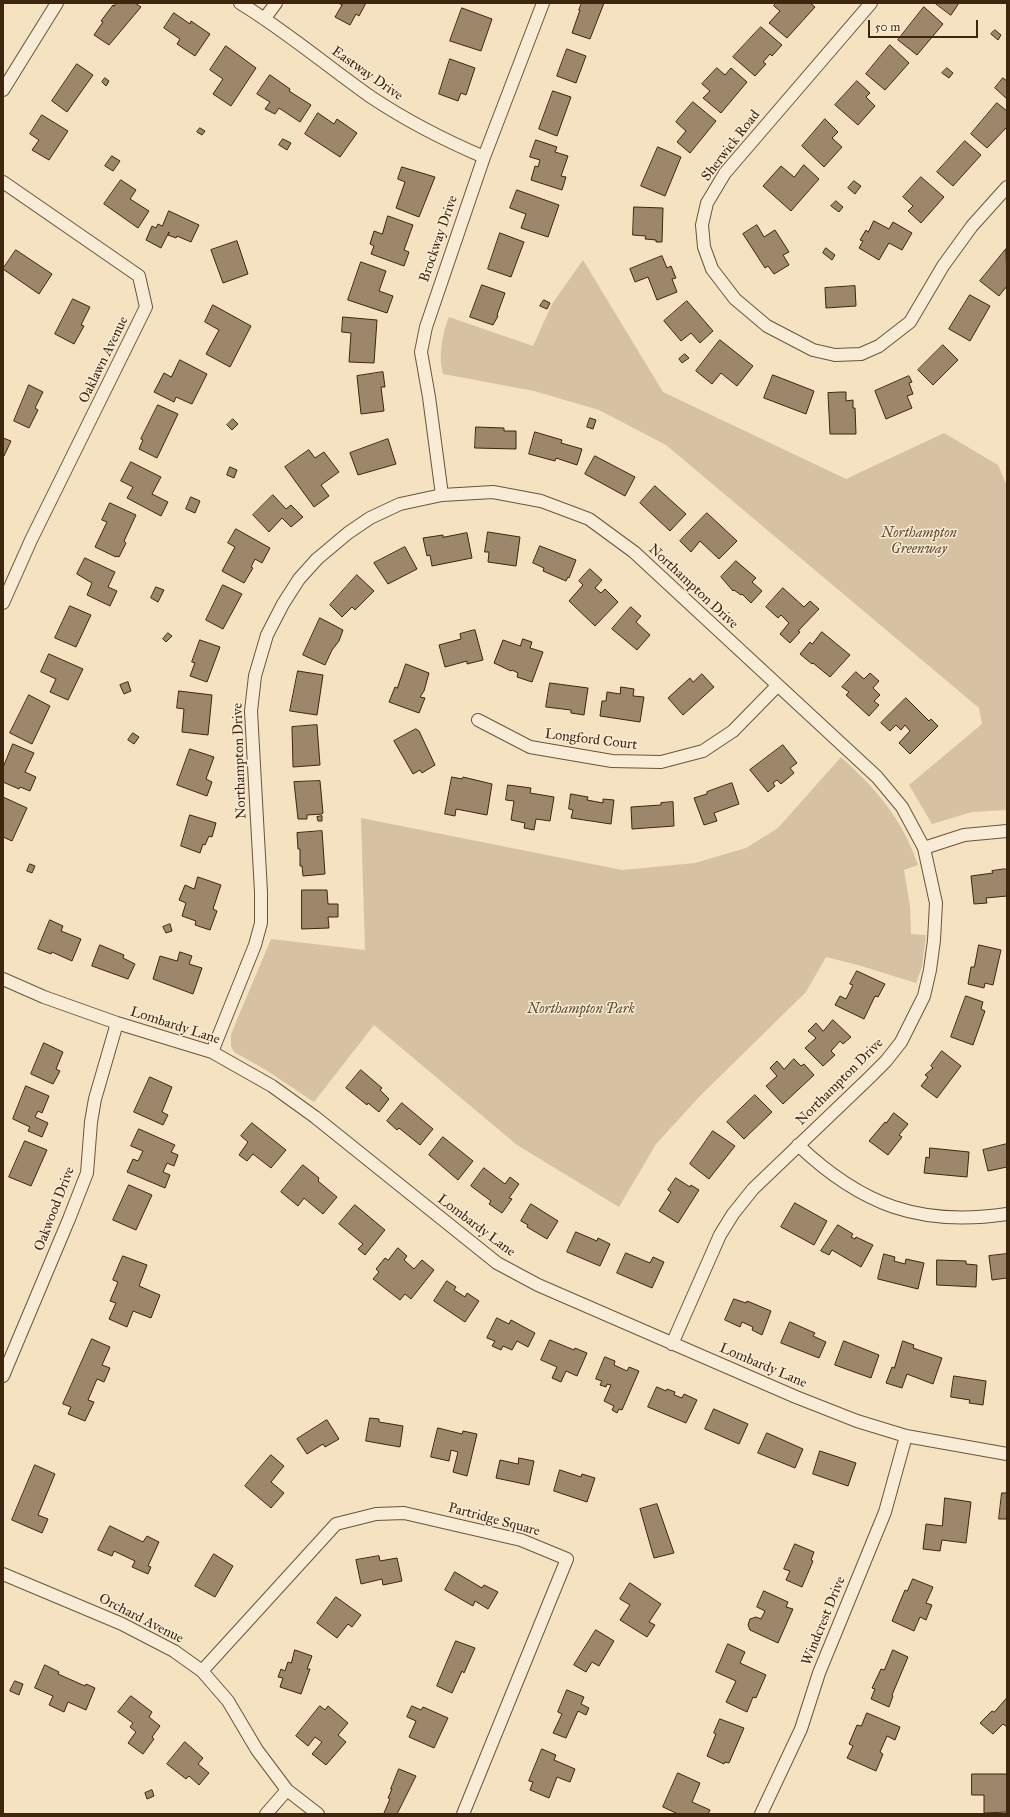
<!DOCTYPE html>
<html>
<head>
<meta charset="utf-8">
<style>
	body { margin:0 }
	#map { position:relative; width:1010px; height:1817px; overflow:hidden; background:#f5e2c0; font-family:"IM FELL Great Primer",serif }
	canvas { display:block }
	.frame { position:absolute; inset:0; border:4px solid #3e250e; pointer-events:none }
	.scale { position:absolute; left:868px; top:20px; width:110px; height:18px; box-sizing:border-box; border:2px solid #3e250e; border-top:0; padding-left:5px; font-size:12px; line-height:14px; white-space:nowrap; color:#3e250e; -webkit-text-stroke:3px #f8ecd6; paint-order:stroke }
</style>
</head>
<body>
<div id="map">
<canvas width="1010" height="1817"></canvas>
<div class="frame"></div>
<div class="scale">50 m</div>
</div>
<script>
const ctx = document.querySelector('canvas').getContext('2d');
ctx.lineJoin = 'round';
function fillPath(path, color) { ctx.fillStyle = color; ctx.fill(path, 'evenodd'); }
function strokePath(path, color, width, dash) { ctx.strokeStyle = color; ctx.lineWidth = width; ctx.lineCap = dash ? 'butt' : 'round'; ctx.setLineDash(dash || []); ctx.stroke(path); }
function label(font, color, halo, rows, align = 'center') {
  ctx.font = font + ' "IM FELL Great Primer",serif'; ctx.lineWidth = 3; ctx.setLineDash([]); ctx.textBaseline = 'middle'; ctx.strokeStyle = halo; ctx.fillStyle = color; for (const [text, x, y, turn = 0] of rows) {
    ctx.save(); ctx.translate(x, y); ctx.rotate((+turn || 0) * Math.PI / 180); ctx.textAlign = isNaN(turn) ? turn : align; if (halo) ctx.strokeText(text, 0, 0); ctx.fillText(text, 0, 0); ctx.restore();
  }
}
fillPath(new Path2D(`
	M583,260L663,392L846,479L944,433L998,465L1007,486V810L972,812L932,824L909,785L982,724L979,708L666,445L599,410L534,391L443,374C438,357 442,334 449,317L533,346L552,304Z
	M841,757C877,790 902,818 918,865L904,870L910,906L911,934L926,935L922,967L916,983L858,965L826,957L806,992L700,1096L656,1144L619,1207L517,1145L374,1025L314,1102L266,1070L234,1052L231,1046V1034L271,939L365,950L361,818L622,870L695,863L746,848L778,828Z`), '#d6c2a2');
const building = new Path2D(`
	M116,3H135L141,7L109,45L94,35L103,22L101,21L113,5L114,6Z
	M338,3H366L359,16L356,14L350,25L335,17L342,5Z
	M582,3H604L590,39L572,33L580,10H579Z
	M776,3H810L815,7L787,38L769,23L780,11L774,6Z
	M935,3H959L951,15Z
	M924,7L943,24L917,55L898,40Z
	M462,8L492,19L481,51L450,41Z
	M174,13L190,24L191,21L210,34L195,56L177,44L180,39L164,28Z
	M761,27L782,45L772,56L770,54L763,62L766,64L755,76L733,57Z
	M995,30L1001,35L998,40L991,34Z
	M890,45L909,63L885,90L866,74Z
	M226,46L256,68L231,106L213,94L223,79L210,70Z
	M567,49L586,56L576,83L557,76Z
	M450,59L475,68L466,95L461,93L458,101L439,94Z
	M77,64L93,75L67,112L52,101Z
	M717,68L725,75L731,68L747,82L721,113L703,98L710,91L702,84Z
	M947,68L953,73L949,78L942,73Z
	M270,75L290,89L289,91L311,105L300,122L279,108L275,114L265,109L270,102L257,94Z
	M105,78L109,81L106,86L102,82Z
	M1003,78L1007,81V99L995,88Z
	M857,81L870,93L866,97L875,106L858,125L835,105Z
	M553,91L571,97L557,136L539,129Z
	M693,102L716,121L690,153L677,142L686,131L676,122Z
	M997,103L1007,111V127L987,148L971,134Z
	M318,113L334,124L337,119L357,133L340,157L305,134Z
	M42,115L68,131L49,160L32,150L39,140L30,134Z
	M825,119L838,132L832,138L842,147L824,167L802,146Z
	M200,128L205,131L202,135L197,132Z
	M283,139L291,143L287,150L279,145Z
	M536,140L557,147L555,152L568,156L561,176L566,177L562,190L531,180L535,166L538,167L540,160L530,157Z
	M965,141L981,155L953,186L937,172Z
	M658,147L681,157L665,196L641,186Z
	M112,156L120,161L113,171L105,166Z
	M804,165L819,179L791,211L763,186L781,166L794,177Z
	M402,167L435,177L419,217L396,208L405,182L398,179Z
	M921,177L944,197L921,223L908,211L913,206L903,197Z
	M121,180L136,190L130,199L149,211L138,228L104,204Z
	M854,181L861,186L855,194L848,188Z
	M517,190L559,205L548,237L521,228L526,214L510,208Z
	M836,201L843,207L839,212L831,206Z
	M634,207L663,208L662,242H656V240L645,239L646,236L633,235Z
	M169,211L199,225L191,242L177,236L176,238L168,235L169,232L161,248L146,240L152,226L156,228L158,224L162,226Z
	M388,216L413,225L404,250L409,252L404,266L371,254L374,246L370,244L374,231L382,234Z
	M874,221L889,229L893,222L912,233L902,250L889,243L879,260L859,248L863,241L860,240L866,230L868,232Z
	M757,225L764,237L775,230L789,252L783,255L789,265L774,274L768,266L765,268L743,234Z
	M500,233L524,242L511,277L488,269Z
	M237,241L248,274L223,283L211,250Z
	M826,248L835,255L832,260L823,253Z
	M1006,249L1007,286L999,296L980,281Z
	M16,250L52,274L39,294L3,269Z
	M662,256L667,268L671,266L676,278L672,279L677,292L657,300L648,277L635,282L630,269Z
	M361,262L386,271L379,291L393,296L387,313L348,300Z
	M482,285L505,293L497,315L498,316L493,325L470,317Z
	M855,286L856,306L826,308L825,288Z
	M970,295L990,306L970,341L949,329Z
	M73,299L90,307L81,325L84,326L74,344L55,334Z
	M544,300L550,303L547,309L540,306Z
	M687,301L713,331L700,343L691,333L681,341L664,321Z
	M213,305L251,326L230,367L206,354L219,330L205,322Z
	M343,317L377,320L374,363L349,362L351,333L342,332Z
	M720,340L753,366L737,386L721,373L712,384L696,371Z
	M943,345L958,360L933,385L918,370Z
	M685,354L689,358L682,363L679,359Z
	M180,360L207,374L192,404L176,397L174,402L154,392L164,373L171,377Z
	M383,372L385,387H381L384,411L361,414L357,376Z
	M773,375L814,391L806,414L764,398Z
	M909,376L912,382L909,383L913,394L907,396L912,408L886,419L875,391Z
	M29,385L43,392L35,408L38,410L29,428L14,421Z
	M842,392H846V401L853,400V408H855L856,434H830L828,393Z
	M158,405L178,414L157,458L139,449L143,440L141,439Z
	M590,418L596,420L593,429L587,427Z
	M233,419L238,424L232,430L227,425Z
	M476,427L504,428V431H516V449L475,448Z
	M535,432L562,440L561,443L582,449L577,465L556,458L555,461L529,454Z
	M3,438L11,441L4,456H3Z
	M388,439L396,464L358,475L350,453Z
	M309,450L315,458L324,452L339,472L321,485L329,496L314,507L285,467Z
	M595,456L635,477L625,496L585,474Z
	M131,462L161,477L152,494L168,502L161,516L127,498L133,487L121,481Z
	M230,467L237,470L234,478L227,475Z
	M655,486L686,514L670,531L640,503Z
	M273,495L286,509L291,505L303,517L291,527L282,518L269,532L253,515Z
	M191,497L200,501L195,513L186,509Z
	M110,503L136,515L124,541L126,543L119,557L116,556V557L95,547L107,522L102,520Z
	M707,513L737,541L719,559L700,541L691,552L680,541Z
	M236,529L270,548L262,563L255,559L251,567L253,568L244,583L222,571L235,547L228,543Z
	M488,532L520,537L516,566L488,562L489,552H485Z
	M467,533L472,558L432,566L430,555L427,556L423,538L443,535V537Z
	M540,546L576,560L569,578L568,577L566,581L543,571L544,568L533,563Z
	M405,547L417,569L388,584L374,563Z
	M85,558L115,572L108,587L117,591L110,606L87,595L92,583L77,574Z
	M736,561L756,578L752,582L762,591L751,603L742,594L741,595L734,590L733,591L721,577Z
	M590,569L602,580L595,588L601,593L605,589L618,602L595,626L569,601L583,585L579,581Z
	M357,575L374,591L355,610L352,607L342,617L330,605Z
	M223,585L242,594L223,629L206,620Z
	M156,587L164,590L158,602L151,598Z
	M783,588L804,607L810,601L819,609L798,631L800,632L790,643L780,634L789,623L781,615L778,618L766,607Z
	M70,606L91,615L76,647L55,638Z
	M631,607L641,616L636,622L650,635L637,650L612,629Z
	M320,618L343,630L339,641L332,650L325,665L303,655Z
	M475,630L483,660L467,664V661L445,667L439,645L461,639L460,634Z
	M822,632L850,655L830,677L813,663L812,664L800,654L810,642L812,644Z
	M168,633L172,636L166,642L163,639Z
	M523,639L532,642L530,648L543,652L532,682L517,677L518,673L512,670L511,671L494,663L503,640L520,646Z
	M200,640L220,647L207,682L190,676L195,663L192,662Z
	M49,654L83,669L68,700L50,692L56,679L41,672Z
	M406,664L429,673L424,691L420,697L425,698L419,713L389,702L395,687L397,688Z
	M298,671L323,675L317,715L290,711Z
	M856,672L864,679L870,673L879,681L873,688L880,695L874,701L879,705L869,716L846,695L849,692L842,687Z
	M702,674L714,687L683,715L668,698L690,678L693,682Z
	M128,682L131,691L124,694L120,685Z
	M550,683L588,688L584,715L571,713V710L546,707Z
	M621,687L634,689L633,696L644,697L640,722L600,716L602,701H606L607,692L620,694Z
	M179,691L212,695L208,735L182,732L184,709L177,708Z
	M29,695L50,706L32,744L10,733Z
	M906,698L929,721L931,719L938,726L910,754L899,743L910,731L905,725L901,730L896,725L890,731L881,723Z
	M317,725L320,765L293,767L292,727Z
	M416,729L419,731L435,765L422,773L420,770L413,774L394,741Z
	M133,733L139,737L134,744L128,740Z
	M13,744L34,753L25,772L36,777L30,791L20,787L19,789L3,782V768Z
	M783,745L797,763L790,768L794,773L781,784L777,780L773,783L775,786L768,792L750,770Z
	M190,749L214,757L206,779L212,782L207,796L177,785Z
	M452,777L462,779L463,777L492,784L487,815L456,809L455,816L445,814Z
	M320,781L323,813L322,814L307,815V819H298L294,782Z
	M732,783L739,804L714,813L717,821L704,825L694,798L707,794V792Z
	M508,785L531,788L530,793L554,797L550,821L536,819L534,830L524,828L525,823L511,820L514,801L506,800Z
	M571,794L588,797L587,800L603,803V799L614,800L611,824L571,818L573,810L569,809Z
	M3,797L27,808L12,841L3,837Z
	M673,802L674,826L632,829L631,807L661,805V803Z
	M190,815L216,823L212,837L209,836L205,845L203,844L200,853L181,846Z
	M322,816V821H318L317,817Z
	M322,831L325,874L303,876L302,866H300V849H298L297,833Z
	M30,864L35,866L32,873L27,871Z
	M1005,869L1007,870V896L986,898L987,903L974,904L971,876L993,873L992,871Z
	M198,877L221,885L213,909L217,911L210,930L195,925L196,921L182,916L186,903L179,900L185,885L194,889Z
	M302,890H327L328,904H338V917H328L329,928L302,929Z
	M50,920L63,926L61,931L81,939L72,961L52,952L51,954L38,949Z
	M170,924L172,931L166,933L163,927Z
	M100,945L124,955L123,958L135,964L128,979L92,966Z
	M979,945L1001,950L993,985L985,983L984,988L968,984L971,967H974Z
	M180,952L192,956L189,964L202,968L193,994L153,979L160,956L177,961Z
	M857,971L885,984L878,997L875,996L864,1019L835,1005L840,996L846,999L853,985L850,984Z
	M966,996L983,1002L981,1009L985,1011L973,1045L951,1037Z
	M833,1020L851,1037L843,1044L840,1041L831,1051L835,1055L823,1066L805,1048L816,1038L808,1031L816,1023L823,1031Z
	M44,1043L63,1052L56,1069L60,1071L53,1084L31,1074Z
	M942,1051L961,1066L937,1098L921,1086L928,1077L925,1075L933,1068L931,1066Z
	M794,1059L801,1066L804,1064L814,1075L783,1104L766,1086L777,1076L770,1068L777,1061L784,1069Z
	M361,1070L382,1088L380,1090L389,1099L379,1112L368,1103L367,1105L346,1088Z
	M150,1077L172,1087L162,1112L168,1115L163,1125L134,1112Z
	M26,1086L49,1096L42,1113L38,1111L35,1117L48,1123L42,1137L28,1131L30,1127L13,1119Z
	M755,1095L772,1112L744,1139L727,1122Z
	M402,1103L433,1129L420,1145L399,1128L397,1130L387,1121Z
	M894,1113L908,1124L899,1135L902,1137L888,1155L869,1141L885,1122L886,1123Z
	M252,1123L286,1150L271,1168L253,1154L247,1161L239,1155L248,1142L241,1136Z
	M139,1129L175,1145L171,1152L178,1155L174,1166L167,1163L163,1172L170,1175L165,1188L127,1172L133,1159L138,1161L143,1151L131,1146Z
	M713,1131L735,1146L709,1179L690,1164Z
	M443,1137L473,1161L458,1180L429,1155Z
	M25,1141L47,1150L31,1186L9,1177Z
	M1007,1144V1167L988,1171L983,1150Z
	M930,1148L969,1152L967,1177L924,1173L926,1157L929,1158Z
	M303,1165L319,1178L318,1181L337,1197L323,1214L304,1198L298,1206L281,1192Z
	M484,1168L505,1184L510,1177L519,1184L509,1198L512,1199L502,1213L489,1204L491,1201L471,1186Z
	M676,1178L690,1187L691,1185L699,1190L678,1223L659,1211L671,1192L668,1190Z
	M129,1185L152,1195L136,1230L113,1220Z
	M795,1203L827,1221L814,1245L781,1227Z
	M531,1204L558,1221L547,1239L527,1227L528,1225L521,1221Z
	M355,1205L385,1230L365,1255L358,1249L363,1244L339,1224Z
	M838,1225L853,1234L851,1237L855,1239L856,1237L873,1245L861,1267L832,1250L829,1255L821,1251Z
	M576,1232L597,1241L598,1238L610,1244L600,1266L567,1252Z
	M398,1248L407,1256L404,1260L414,1269L422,1260L434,1270L411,1299L405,1294L400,1300L373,1279L379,1272L376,1269L385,1258L388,1260Z
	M626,1253L650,1263L653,1257L664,1262L652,1288L617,1273Z
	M884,1254L895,1257L894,1261L905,1264L906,1259L924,1263L918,1289L878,1279Z
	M1007,1254V1278L992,1280L989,1256Z
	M123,1256L147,1265L139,1286L160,1295L151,1318L133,1311L127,1327L109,1319L116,1303L110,1301L118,1282L113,1280Z
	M937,1260L966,1261V1264L977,1265L976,1287L937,1285Z
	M447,1281L456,1287L454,1290L465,1297L467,1293L479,1301L465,1322L434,1301Z
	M734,1299L746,1303L747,1301L771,1311L762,1335L752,1330L753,1327L742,1322L740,1327L725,1320Z
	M497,1318L509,1324L511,1320L535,1333L528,1347L517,1341L512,1350L503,1346L501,1350L492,1346L495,1341L487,1338Z
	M790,1322L815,1333L813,1336L826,1342L819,1358L781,1343Z
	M92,1339L110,1347L102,1365L110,1368L104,1382L97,1379L88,1400L94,1402L85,1421L68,1414L71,1407L63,1404Z
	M550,1340L574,1350L575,1348L587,1353L577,1376L566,1371L561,1382L552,1378L557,1367L541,1360Z
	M844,1341L879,1355L871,1378L835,1365Z
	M903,1341L914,1345L913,1348L942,1358L933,1384L907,1374L902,1388L886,1383L892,1367L894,1368Z
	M605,1357L615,1361L614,1365L627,1371L629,1367L639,1371L622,1410L619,1409L617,1413L612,1410L614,1406L604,1401L611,1385L607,1384L606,1387L600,1385L602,1381L596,1379Z
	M954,1376L986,1381L983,1405L969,1403L970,1400L951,1397Z
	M657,1387L666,1391L667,1389L675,1392L674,1395L682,1398L684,1394L697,1400L686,1423L648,1407Z
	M714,1409L748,1424L739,1444L705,1429Z
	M370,1418L379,1419V1422L403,1426L400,1447L366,1441Z
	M327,1420L339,1439L325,1447L323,1444L307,1454L297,1439Z
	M438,1428L462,1434L463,1431L477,1434L467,1476L453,1472L458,1452L451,1450L449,1461L431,1457Z
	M767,1433L803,1449L795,1468L758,1453Z
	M820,1451L856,1463L848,1486L813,1474Z
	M271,1455L284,1466L271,1482L284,1493L271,1508L245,1486Z
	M519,1458L534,1461L529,1485L496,1478L500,1460L518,1464Z
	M35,1465L55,1474L38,1515L48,1519L42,1533L12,1520Z
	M560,1470L581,1477L582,1474L595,1478L587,1502L554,1491Z
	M1002,1493H1007V1519H999Z
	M945,1498L971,1502L966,1543L942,1540L940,1551L923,1549L926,1524L942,1526Z
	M657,1504L674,1553L654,1558L640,1509Z
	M110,1526L143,1542L147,1536L159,1542L148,1566L151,1567L148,1574L132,1567L135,1561L114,1551L112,1556L98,1550Z
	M795,1544L814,1552L811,1560L813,1561L802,1587L786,1580L790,1571L784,1569Z
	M214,1554L233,1566L215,1597L195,1586Z
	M379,1556L380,1561L397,1558L402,1581L383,1585L382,1579L361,1584L356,1560Z
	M455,1572L482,1588L484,1585L498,1592L488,1609L475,1601L473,1606L445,1590Z
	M913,1579L933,1587L926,1603L932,1605L926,1620L920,1617L914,1631L892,1621L905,1590L907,1591Z
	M630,1583L661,1604L649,1622L655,1625L647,1637L620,1620L630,1605L620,1599Z
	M764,1591L788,1602L786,1607L793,1609L778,1643L750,1630L748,1625L750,1619L756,1617L761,1619L765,1611L757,1607Z
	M336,1597L361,1615L352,1627L348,1624L337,1638L317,1623Z
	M596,1630L614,1641L599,1666L592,1662L586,1672L574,1665Z
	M456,1641L475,1648L464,1673L462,1671L452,1693L437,1686Z
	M728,1644L745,1652L740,1663L766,1675L756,1698L753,1697L747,1712L726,1702L736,1681L716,1672Z
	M295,1650L312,1656L307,1669H310L301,1694L280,1687L283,1678L278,1677L281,1669L285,1671L288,1662L291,1663Z
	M893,1650L908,1657L892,1695L893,1696L889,1707L871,1699L875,1689L872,1688L881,1669L884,1670Z
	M45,1665L59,1672L58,1674L85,1686L86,1684L95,1688L86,1710L68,1702L64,1712L49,1705L53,1696L35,1688Z
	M15,1681L23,1684L19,1695L10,1691Z
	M567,1690L584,1697L581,1704L589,1708L586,1715L578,1711L566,1738L553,1733L562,1714L558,1712Z
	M131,1696L152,1712L149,1717L160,1726L152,1737L154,1739L143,1754L128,1743L136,1732L130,1727L133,1723L118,1712Z
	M1007,1698V1727L1003,1724L993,1734L980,1723L992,1711L994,1712Z
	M320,1706L325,1710L328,1706L348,1723L338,1735L346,1742L326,1765L312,1754L322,1742L315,1737L308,1746L296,1736Z
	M412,1706L421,1710L423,1707L448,1718L434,1748L409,1737L416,1721L407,1717Z
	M867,1713L900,1727L895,1740L887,1736L880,1752L883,1754L876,1771L847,1758L853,1746L849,1744L857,1725L861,1726Z
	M720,1719L744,1728L729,1763L725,1762L724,1764L707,1756L716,1734L714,1733Z
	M185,1742L203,1758L198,1764L209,1773L199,1785L189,1776L186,1779L167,1764Z
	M542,1749L556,1755L554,1760L575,1769L570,1782L557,1777L549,1798L530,1790L533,1782L529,1781Z
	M399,1769L416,1776L397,1814H386L384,1813L390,1799L388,1798L392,1789H391Z
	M678,1773L700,1783L692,1802L710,1810L708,1814H678L663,1807Z
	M972,1774H1007V1812L984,1813V1795H972Z
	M152,1790L154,1796L147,1799L145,1793Z`);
fillPath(building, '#9d876b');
strokePath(building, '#3e250e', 1);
const street = new Path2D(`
	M240,3C286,31 327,66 371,97C407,121 444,140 484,157
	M871,3L725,173L707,203L702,225L704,247L712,269L735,299L767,326L813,350L835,355L861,354L879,346L910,322L943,266L972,226L1007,187
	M265,18L276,3
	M3,90L57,3
	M3,182L139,276L146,307L31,540L3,603
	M442,495L429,397L421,352L426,327L484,157L543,3
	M478,720L530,747L612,761L661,762L703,751L733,731L777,686
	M924,848L964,835L1007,831
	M3,979L44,997L117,1023L212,1052L272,1086L315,1117L497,1263L538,1285L796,1397L857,1421L906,1436L1007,1454
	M212,1052L255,945L261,923V892L251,711L255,676L267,635L283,604L299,579L317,559L348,533L370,518L400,504L442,495L493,492L541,501L589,519L634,552L877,777L902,807L924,848L936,903L934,940L930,970L924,996L901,1042L886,1061L869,1078L753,1189L733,1214L720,1235L672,1344
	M798,1145C861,1205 920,1227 1007,1214
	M3,1376L69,1219L87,1173L91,1122L95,1099L117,1023
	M3,1574L122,1624L174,1651L202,1671L228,1701L257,1750L287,1790L318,1814
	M202,1671L336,1524L376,1514L404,1513L521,1540L567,1559L463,1814
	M266,1814L287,1790
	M761,1814L801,1729L819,1673L885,1512L906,1436`);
strokePath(street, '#6c543a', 14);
strokePath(street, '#f8ecd6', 12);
label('14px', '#3e250e', '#f8ecd6', [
	["Eastway Drive",367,74,35],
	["Sherwick Road",731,146,-52],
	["Brockway Drive",439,239,-71],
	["Oaklawn Avenue",104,360,-64],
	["Northampton Drive",693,587,43],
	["Longford Court",591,740,7],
	["Northampton Drive",240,761,-92],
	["Lombardy Lane",175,1026,18],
	["Northampton Drive",840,1082,-45],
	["Oakwood Drive",55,1209,-69],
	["Lombardy Lane",476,1226,37],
	["Lombardy Lane",763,1366,23],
	["Partridge Square",494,1520,15],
	["Orchard Avenue",141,1619,27],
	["Windcrest Drive",824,1621,-68]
]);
label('italic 14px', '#644c33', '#f8ecd6', [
	["Northampton",919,534],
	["Greenway",919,550],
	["Northampton Park",581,1010]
]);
</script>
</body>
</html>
